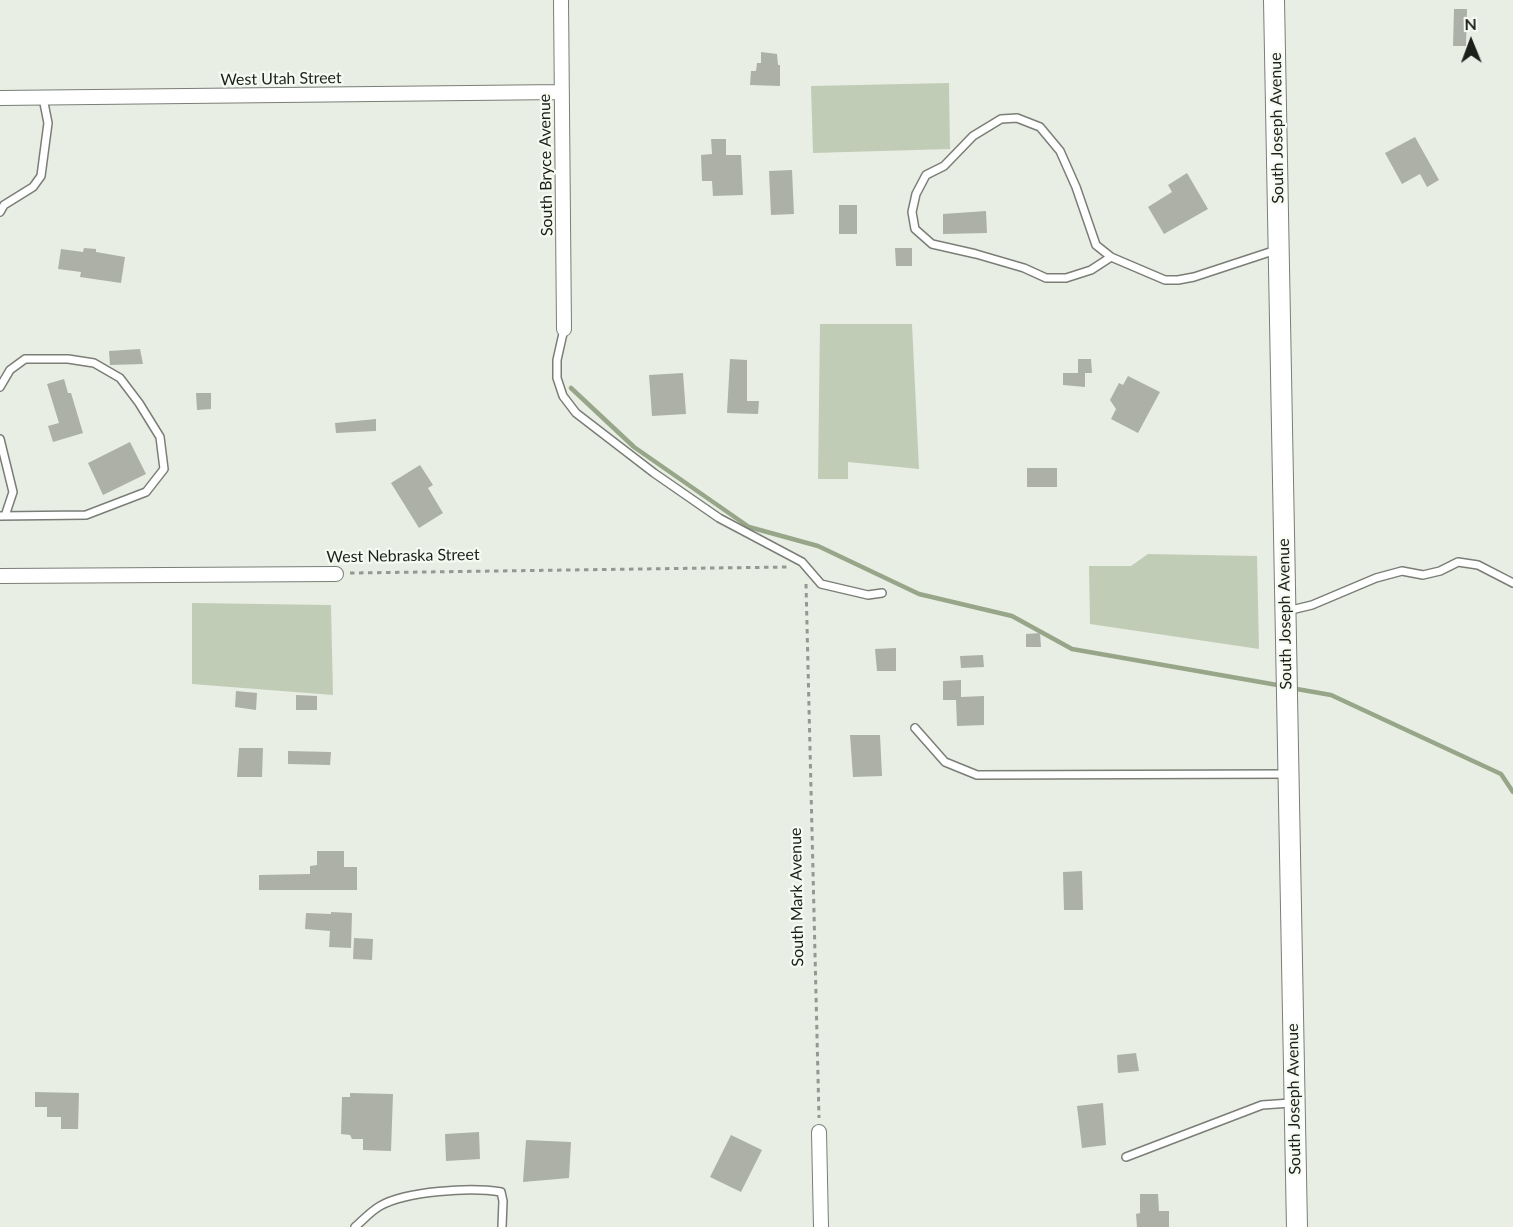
<!DOCTYPE html>
<html>
<head>
<meta charset="utf-8">
<style>
	body { margin:0 }
	#map { position:relative; width:1513px; height:1227px; overflow:hidden; background:#e9eee4; font-family:Lato,sans-serif }
	canvas { display:block }
	.north { position:absolute; left:1441px; top:12px; width:60px; height:60px; -webkit-text-stroke:4px #f6fbf2; paint-order:stroke; rotate:359deg; font-size:16px; font-weight:700; line-height:24px; text-align:center; color:#1d1f1b }
	.north::after { content:''; display:block; margin:auto; width:21px; height:27px; background:#1d1f1b; clip-path:polygon(50% 0,100% 100%,50% 72%,0 100%) }
</style>
</head>
<body>
<div id="map">
<canvas width="1513" height="1227"></canvas>
<div class="north">N</div>
</div>
<script>
const ctx = document.querySelector('canvas').getContext('2d');
ctx.lineJoin = 'round';
function fillPath(path, color) { ctx.fillStyle = color; ctx.fill(path, 'evenodd'); }
function strokePath(path, color, width, dash) { ctx.strokeStyle = color; ctx.lineWidth = width; ctx.lineCap = dash ? 'butt' : 'round'; ctx.setLineDash(dash || []); ctx.stroke(path); }
function label(font, color, halo, rows, align = 'center') {
  ctx.font = font + ' Lato,sans-serif'; ctx.lineWidth = 4.5; ctx.setLineDash([]); ctx.textBaseline = 'middle'; ctx.strokeStyle = halo; ctx.fillStyle = color; for (const [text, x, y, turn = 0] of rows) {
    ctx.save(); ctx.translate(x, y); ctx.rotate((+turn || 0) * Math.PI / 180); ctx.textAlign = isNaN(turn) ? turn : align; if (halo) ctx.strokeText(text, 0, 0); ctx.fillText(text, 0, 0); ctx.restore();
  }
}
fillPath(new Path2D(`
	M949,83L950,149L813,153L811,86Z
	M820,324H912L919,469L848,462V479H818Z
	M1148,554L1257,556L1259,649L1090,624L1089,566H1131Z
	M192,603L331,605L333,695L192,684Z`), '#c1ccb6');
strokePath(new Path2D(`
	M571,388L634,447L749,527L818,546L919,594L1012,616L1072,649L1283,686
	M1291,688L1331,695L1501,774L1513,792`), '#97a688', 4.5);
fillPath(new Path2D(`
	M1454,9H1467L1466,46H1453Z
	M761,52L777,54L778,65H780V86L750,85L751,71H756L757,63H761Z
	M1415,137L1439,180L1427,187L1420,174L1402,184L1385,153Z
	M711,139H726V155H741L743,195L713,196L712,181H702L701,155L712,154Z
	M792,170L794,214L771,215L769,171Z
	M1187,173L1208,209L1164,234L1148,207L1172,192L1168,185Z
	M839,205H857V234H839Z
	M986,211L987,233L943,234V214Z
	M84,248L96,249V252L125,257L121,283L80,277L81,272L58,269L61,249L83,252Z
	M895,248H912V266H896Z
	M140,349L143,364L110,365L109,351Z
	M730,359L747,360V401H759L758,414L727,413Z
	M1078,359H1091L1092,373H1078Z
	M683,373L686,414L652,416L649,375Z
	M1063,373H1085V387L1063,385Z
	M1128,376L1160,392L1138,433L1111,419L1116,409L1110,400L1119,383L1123,385Z
	M64,379L68,393H71L83,433L53,442L48,426L59,423L47,384Z
	M196,393H211V409L197,410Z
	M376,419V431L336,433L335,423Z
	M130,442L146,474L103,495L88,463Z
	M420,465L433,485L428,488L443,513L419,528L391,483Z
	M1027,468H1057V487H1027Z
	M1040,633L1041,647H1026V634Z
	M896,648V671H877L875,649Z
	M983,655L984,667L961,668L960,656Z
	M961,680V697L984,696V725L957,726L956,700H943V681Z
	M236,691L257,693L256,710L235,707Z
	M296,695L317,696V710H296Z
	M850,735H880L882,776L853,777Z
	M239,748H263L262,777H237Z
	M288,751L331,752L330,765L288,764Z
	M317,851H344V867H357V890H259V875L310,874V866L317,865Z
	M1082,871L1083,910H1064L1063,872Z
	M331,912L352,913L351,948L329,947L330,931L305,929L306,913L331,914Z
	M354,938L373,939L372,960L353,959Z
	M1136,1053L1139,1071L1118,1073L1117,1055Z
	M35,1092L79,1093L78,1129H61V1117H47V1107H35Z
	M350,1093L393,1094L391,1151L363,1150V1139H352L350,1135L341,1134L342,1097H350Z
	M1103,1103L1106,1145L1082,1148L1077,1106Z
	M479,1132L480,1159L446,1161L445,1134Z
	M731,1135L762,1150L741,1192L710,1177Z
	M526,1140L571,1142L569,1178L523,1182Z
	M1140,1194H1158L1159,1211H1169V1227H1137L1136,1214L1140,1213Z`), '#acb0a7');
const lane = new Path2D(`
	M0,212L4,205L33,187L41,176L48,123L43,98
	M1111,257L1091,270L1066,278H1046L1024,268L976,254L932,244L915,229L912,212L916,194L926,175L944,166L973,136L1001,119L1017,118L1040,127L1060,151L1076,187L1096,245L1111,257L1165,280H1178L1194,277L1276,250
	M564,329L557,360V378L563,396L576,413L654,473L719,518L802,562L821,584L868,595L882,593
	M0,387L10,370L25,359H68L94,363L120,378L139,403L160,437L164,469L146,492L86,515L0,516
	M0,439L13,492L5,516
	M1287,611L1312,605L1376,578L1402,571L1423,575L1440,571L1458,562L1478,565L1513,583
	M915,728L945,762L977,775L1288,774
	M1126,1157L1262,1105L1291,1103
	M355,1227C363,1220 371,1211 380,1206C406,1191 471,1187 501,1192L503,1201L502,1227`);
const street = new Path2D(`
	M561,0L564,329
	M0,98L562,92
	M0,576L336,574
	M819,1132L821,1227`);
const secondary = new Path2D(`
	M1274,0L1297,1227`);
strokePath(lane, '#7a7e76', 10);
strokePath(street, '#7a7e76', 16);
strokePath(secondary, '#7a7e76', 22);
strokePath(new Path2D(`
	M350,573L787,567
	M806,584L819,1118`), '#949891', 3, [4.5, 4.5]);
strokePath(lane, '#fff', 7);
strokePath(street, '#fff', 14);
strokePath(secondary, '#fff', 20);
label('16px', '#1d1f1b', '#f6fbf2', [
	["West Utah Street",281,79,-1],
	["South Joseph Avenue",1277,128,-91],
	["South Bryce Avenue",546,165,-91],
	["West Nebraska Street",403,556,-1],
	["South Joseph Avenue",1285,614,-91],
	["South Mark Avenue",797,897,-91],
	["South Joseph Avenue",1294,1099,-91]
]);
</script>
</body>
</html>
